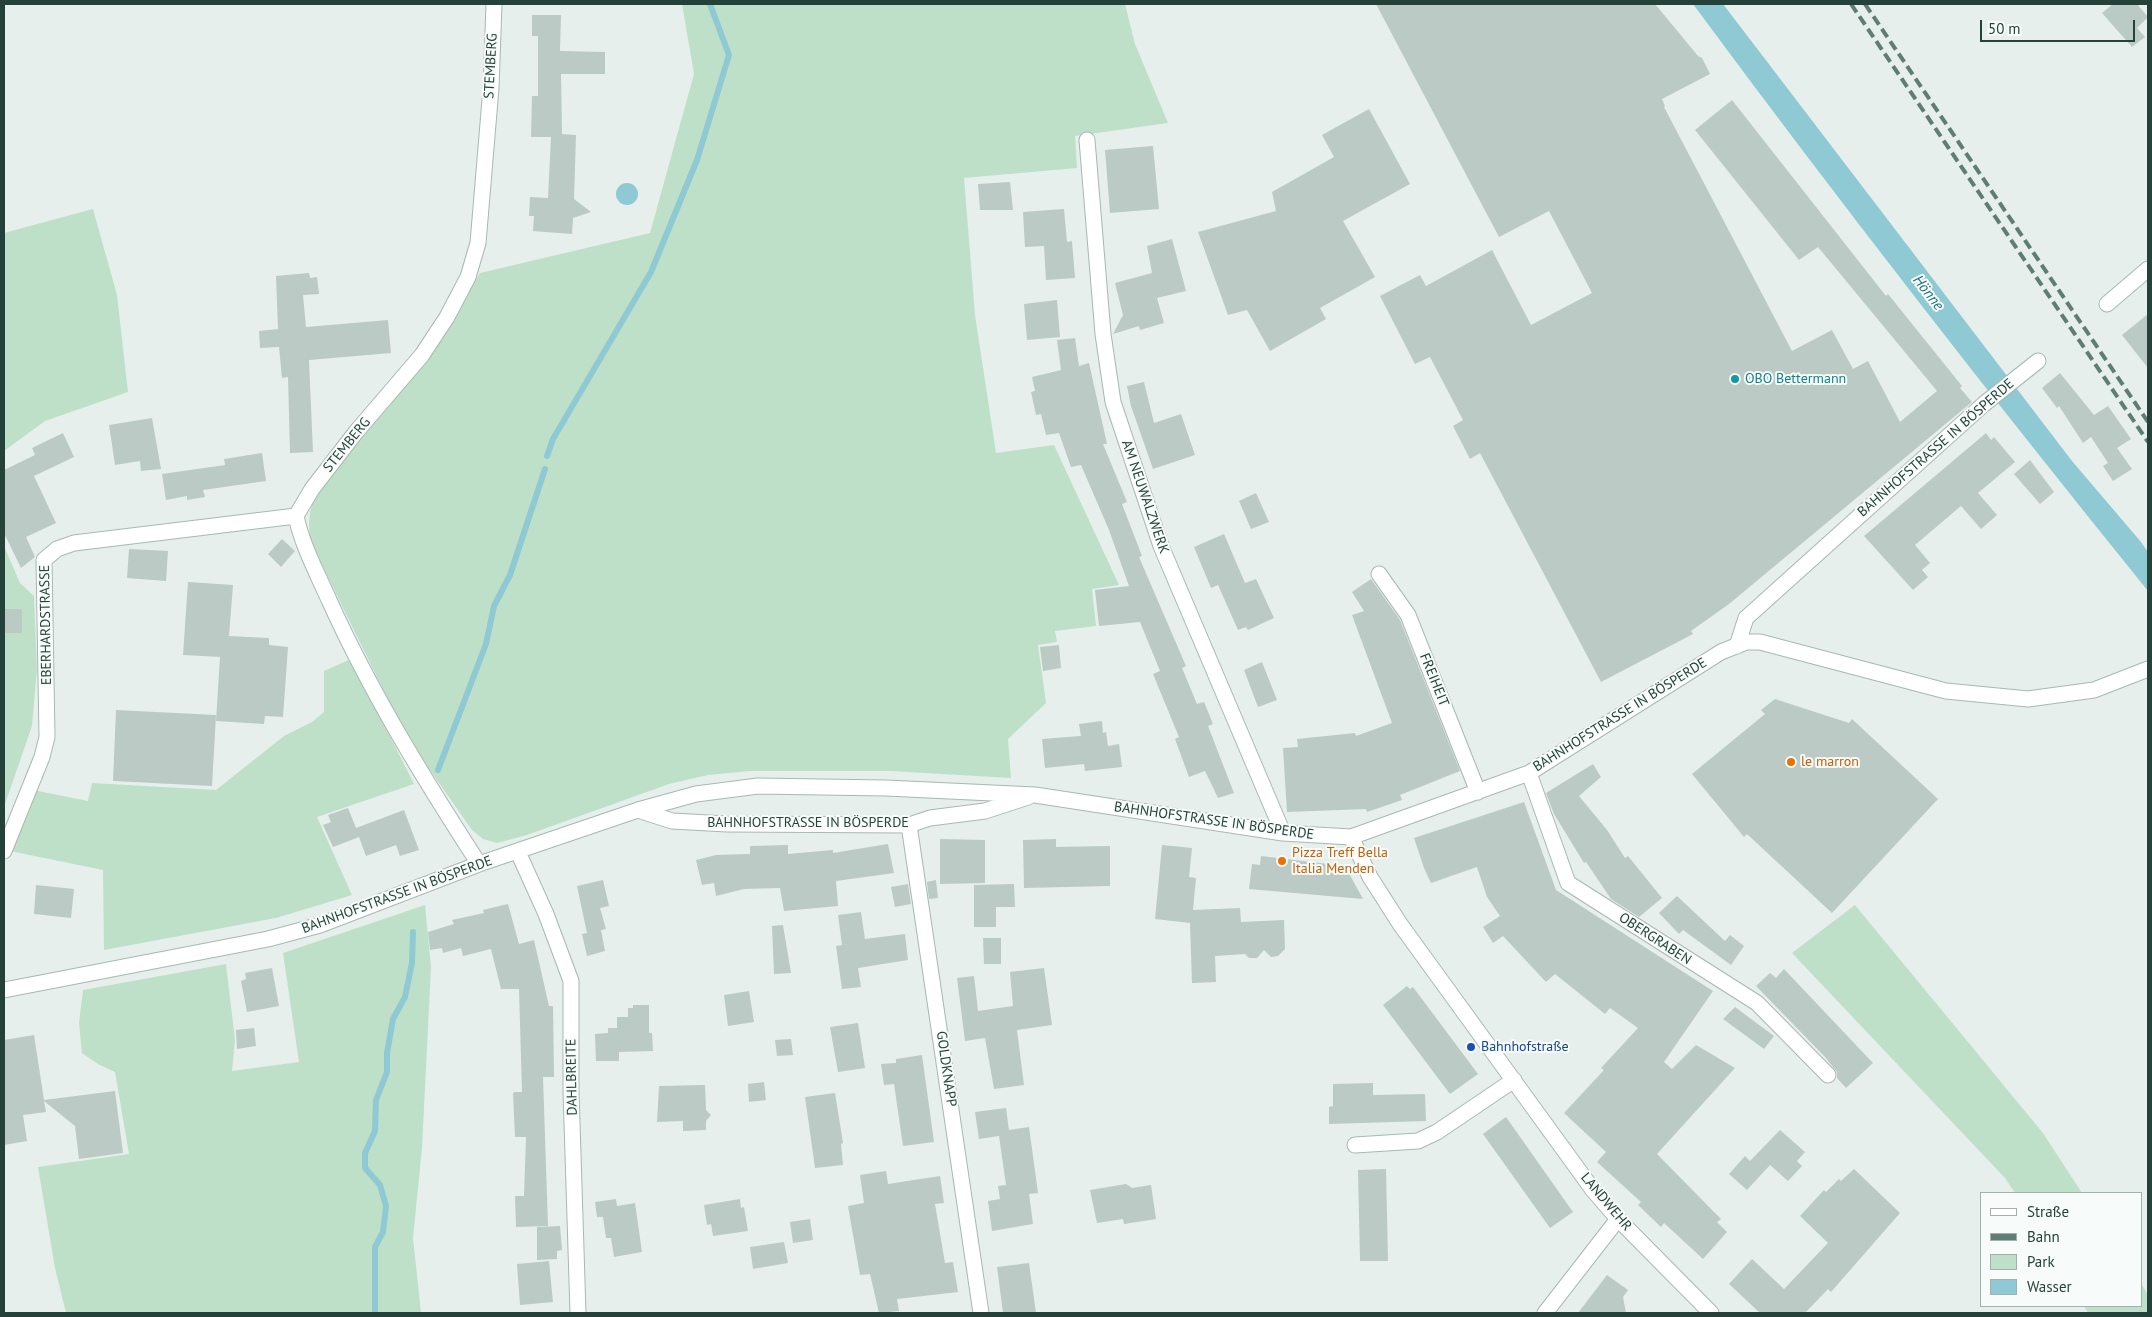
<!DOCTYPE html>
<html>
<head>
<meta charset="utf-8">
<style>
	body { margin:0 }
	#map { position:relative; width:2152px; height:1317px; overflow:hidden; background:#e6efeb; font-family:"PT Sans",sans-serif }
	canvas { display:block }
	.frame { position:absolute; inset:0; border:5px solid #24423a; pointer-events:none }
	.legend { position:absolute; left:1980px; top:1192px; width:162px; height:115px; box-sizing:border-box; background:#f7fbf9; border:1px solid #a3b1ad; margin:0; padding:6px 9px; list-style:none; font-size:15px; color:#24423a }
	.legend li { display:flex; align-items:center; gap:10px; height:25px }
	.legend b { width:25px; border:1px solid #a3b1ad }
	.scale { position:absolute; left:1980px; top:20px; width:155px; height:22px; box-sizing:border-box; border:2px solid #24423a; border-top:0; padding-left:6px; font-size:15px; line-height:18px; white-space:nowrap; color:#24423a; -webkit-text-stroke:4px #f7fbf9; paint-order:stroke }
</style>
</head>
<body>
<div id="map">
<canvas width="2152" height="1317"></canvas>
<div class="frame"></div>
<ul class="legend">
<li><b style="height:6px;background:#fff"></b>Straße</li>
<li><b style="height:6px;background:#5f7d75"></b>Bahn</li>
<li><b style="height:14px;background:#bfe0c8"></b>Park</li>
<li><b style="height:14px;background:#8ec9d4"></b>Wasser</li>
</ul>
<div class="scale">50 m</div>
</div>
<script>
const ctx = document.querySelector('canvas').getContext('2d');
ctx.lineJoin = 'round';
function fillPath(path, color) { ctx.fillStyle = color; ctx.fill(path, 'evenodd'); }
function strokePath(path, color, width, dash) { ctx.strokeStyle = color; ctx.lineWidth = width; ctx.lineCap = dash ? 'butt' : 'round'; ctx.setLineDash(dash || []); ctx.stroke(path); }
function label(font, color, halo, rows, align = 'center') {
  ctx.font = font + ' "PT Sans",sans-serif'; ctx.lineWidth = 4; ctx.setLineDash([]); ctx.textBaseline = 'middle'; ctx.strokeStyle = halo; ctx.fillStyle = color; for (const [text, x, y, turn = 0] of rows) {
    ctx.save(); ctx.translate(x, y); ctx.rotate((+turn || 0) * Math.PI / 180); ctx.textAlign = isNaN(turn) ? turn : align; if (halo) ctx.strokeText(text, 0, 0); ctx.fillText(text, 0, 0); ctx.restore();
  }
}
fillPath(new Path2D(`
	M682,4H1125L1135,44L1168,123L1075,136L1077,168L964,178L975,315L996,453L1054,445L1119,585L1092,589L1096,626L1055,631L1057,642L1038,645L1046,703L1008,739L1011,778L890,771H750L708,775L669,784L527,835L497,843L483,839L472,830L406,736L311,543C307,523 309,510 317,492L428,357L480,273L650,233L694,74Z
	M93,209L117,295L128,392L45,421L4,451V233Z
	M4,546L20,583L34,596L37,669L32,726L4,807Z
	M351,659L414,784L317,817L352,895L276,918L104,950L103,870L10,851L33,790L88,801L92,783L216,790L284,736L312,722L324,712V671Z
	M425,905L431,967L422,1148L413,1238L421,1313H66L55,1268L38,1167L129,1154L115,1072L98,1064L82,1053L79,1023L83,990L226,964L235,1040L232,1071L299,1062L283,953Z
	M1855,905L2043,1133L2082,1193H2015L2005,1178L1792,953Z
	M2141,1283L2148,1295V1313H2088L2084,1306H2141Z`), '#bfe0c8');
fillPath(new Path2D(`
	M1693,4H1723L2072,461L2141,542L2148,552V591C1992,398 1840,203 1693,4Z
	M616 194a11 11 0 1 1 22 0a11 11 0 1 1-22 0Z`), '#8ec9d4');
strokePath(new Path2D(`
	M547,456L553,439L651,272L697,160L729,55L710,4
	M438,770L486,644L494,606L510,575L545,469
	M375,1313V1247L383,1232L386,1206L380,1185L365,1168V1153L375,1131L376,1100L387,1072V1053L393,1019L405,997L412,963L413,932`), '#8ec9d4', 6);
fillPath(new Path2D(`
	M1376,4H1655L1698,56L1702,58L1710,74L1662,99L1665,106L1664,107L1792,351L1832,330L1853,369L1868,361L1900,422L1937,391L1818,247L1799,260L1695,130L1732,100L1886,296L1888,294L1962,386L1960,388L1972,402L1729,604L1691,631L1693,634L1601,682L1480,453L1470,459L1453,426L1463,420L1430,357L1415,364L1380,296L1420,275L1426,286L1492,250L1531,325L1592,293L1549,211L1499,237Z
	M2113,4H2137L2148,17L2137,28L2145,37L2132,47L2102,13Z
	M532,15H561L560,51L605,52V74H561L562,134L576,135L574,199L591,212L573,218L572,234L533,231L534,216H529L530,197L548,198L551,137H531L532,96H538V36H532Z
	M1369,109L1410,184L1343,221L1375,277L1320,308L1326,319L1270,351L1247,310L1228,315L1198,232L1276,211L1272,192L1334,157L1322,135Z
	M1153,146L1159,209L1110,213L1105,150Z
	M1010,182L1013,210H980L978,184Z
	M1064,209L1067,242L1072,241L1075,278L1046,280L1044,246L1025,247L1023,212Z
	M1172,239L1186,291L1157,298L1164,323L1140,330L1139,326L1113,334L1123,315L1115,283L1152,273L1147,246Z
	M309,273L310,278L317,277L319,294L303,295L306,327L388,320L391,353L309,360L313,452L290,453L288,377L282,378L279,347L260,348L259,331L278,329L276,276Z
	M1057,300L1060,337L1027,340L1024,304Z
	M2148,314V368L2122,335Z
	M1075,338L1079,366L1089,363L1107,444H1103L1127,502L1122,504L1142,556L1139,557L1186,666L1182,668L1197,704L1204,702L1213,724L1208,726L1234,793L1218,798L1205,771L1189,777L1175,739L1179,737L1153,674L1160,671L1140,622L1099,626L1095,590L1129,586L1109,530L1081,465L1071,467L1059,433L1046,435L1041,414L1036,415L1031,392L1035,391L1032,377L1061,370L1057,340Z
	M2060,373L2094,415L2108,406L2131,439L2117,448L2132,469L2113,481L2103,466L2108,463L2091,437L2083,443L2059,406L2057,408L2042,388Z
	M1144,382L1154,423L1181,414L1195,455L1153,469L1131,406L1127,386Z
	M152,418L161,469L141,471L140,461L115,465L109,425Z
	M63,433L74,457L34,476L56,523L26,537L35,557L21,568L4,533V470L35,455L32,448Z
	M1986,433L1991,440L1994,437L2015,462L1978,493L1997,515L1981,529L1961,506L1915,545L1930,563L1922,570L1928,577L1913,590L1864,536Z
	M262,453L266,481L203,490L205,497L187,500V496L166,500L162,474L225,465L224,459Z
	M2030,460L2054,492L2040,504L2014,474Z
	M1256,493L1269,522L1251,529L1239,501Z
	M1224,534L1245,583L1256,579L1274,618L1248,630L1246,627L1238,630L1218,585L1211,588L1194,547Z
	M282,539L295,551L281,567L268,554Z
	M129,549L168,551L166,581L127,578Z
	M1371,579L1400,620L1460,771L1400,795L1402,800L1367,812L1366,809L1287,812L1283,748L1298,747L1297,739L1355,733L1356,736L1392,723L1352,615L1364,611L1352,592Z
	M188,582L233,585L229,636L269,638V645L288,647L283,717L265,716L264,724L216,721L220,657L183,655Z
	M4,609H22V633H4Z
	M1059,645L1061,668L1043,671L1040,647Z
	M1262,662L1277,700L1258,707L1244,670Z
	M1775,699L1849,723L1852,719L1938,799L1832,913L1747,834L1744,837L1692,774L1765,714L1761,710Z
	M116,710L216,715L212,786L113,781Z
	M1102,721L1103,733L1106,732L1108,746L1119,744L1122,767L1085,771L1084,764L1045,768L1042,739L1081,736L1079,724Z
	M1593,764L1601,777L1579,796L1607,830L1625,858L1628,856L1662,898L1639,917L1611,899L1586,862L1584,863L1554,814L1546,793Z
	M1524,802L1556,890L1713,991L1664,1062L1672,1069L1696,1045L1735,1068L1657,1154L1721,1219L1717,1222L1727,1232L1703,1259L1664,1223L1661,1227L1638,1205L1641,1202L1597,1162L1606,1152L1564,1113L1604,1070L1601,1068L1638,1028L1610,1008L1605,1014L1555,974L1546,982L1503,936L1493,943L1483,927L1500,916L1487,897L1477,867L1431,883L1424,868L1414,838Z
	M348,808L356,828L404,810L419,850L400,856L396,845L366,856L359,837L333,847L323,825L331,822L328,815Z
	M940,839L985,840V883L940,884Z
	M1056,839V847L1110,846V886L1024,888L1023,840Z
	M888,844L894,873L836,881L838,906L784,911L780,888L744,889L716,896L714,883L702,885L696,860L716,855L750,854V846L788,845V854L833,850V853Z
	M1162,845L1192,848L1189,877L1196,878L1193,910L1240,908L1241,922L1284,920L1285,949L1278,956L1271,957L1264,950L1257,958H1249L1245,954L1215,956L1216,982L1192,983L1190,923L1155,919Z
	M1261,856L1345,866L1363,899L1249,889L1252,864L1260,865Z
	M603,880L609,906L600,908L606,929L587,933L577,886Z
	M936,880L938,898L929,899L927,882Z
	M908,884L911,904L895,907L891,887Z
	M1014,884L1015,907H996V927H974V885Z
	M36,885L74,889L71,918L34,914Z
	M1677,896L1725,941L1730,935L1744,946L1731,965L1683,930L1679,934L1659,913Z
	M508,904L519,944L534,940L549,1006H553L554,1077H543L548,1226L516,1227L515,1196H524L526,1137H515L513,1094L514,1092H522L519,989H501L491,949L463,956L461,948L443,953L442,948L430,950L428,932L454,924L452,920L484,913L483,910Z
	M861,912L865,939L905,934L908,960L858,968L861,987L842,989L836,946L842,945L838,915Z
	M783,925L791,973L774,974L772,926Z
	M601,930L605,951L587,956L582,934Z
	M983,938H1001V964H984Z
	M272,968L279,1006L247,1012L241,981L246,979L245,973Z
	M1044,968L1052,1025L1017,1030L1024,1085L994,1089L985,1038L965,1041L957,978L974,976L978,1011L1013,1006L1010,972Z
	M1784,969L1873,1063L1846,1088L1837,1078V1072L1825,1057L1756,986L1770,973L1776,978Z
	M1407,986L1410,989L1413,987L1478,1074L1450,1094L1383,1005Z
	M749,991L754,1022L728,1026L724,995Z
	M633,1005H649V1033H652L653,1051L619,1052V1061H596L595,1034L608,1033V1028H617V1017H628V1008H633Z
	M1735,1007L1774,1036L1764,1049L1723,1019Z
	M858,1023L865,1068L838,1072L830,1027Z
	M254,1028L256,1046L237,1049L236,1030Z
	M34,1035L44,1100L115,1091L123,1153L79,1159L75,1126L44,1101L46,1112L23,1115L27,1141L4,1145V1040Z
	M791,1039L793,1055L777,1056L775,1040Z
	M922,1055L934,1142L903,1146L894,1084L884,1085L881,1064L896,1063V1059Z
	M764,1082L766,1100L749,1102L748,1084Z
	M1373,1083V1095L1425,1094L1426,1121L1329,1124V1107L1333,1106V1084Z
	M705,1085L706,1110L711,1115L706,1121V1130L683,1131V1121L657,1122L659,1086Z
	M835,1093L843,1143L841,1144L843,1165L815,1168L805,1097Z
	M1006,1108L1009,1130L1029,1127L1038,1193L1029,1194L1033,1224L992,1231L988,1201L1000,1199L998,1186L1006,1185L999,1136L979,1139L975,1112Z
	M1506,1117L1573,1212L1550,1228L1483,1134Z
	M1780,1130L1805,1152L1797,1161L1802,1166L1788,1181L1770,1165L1747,1190L1729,1174L1745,1156L1750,1161Z
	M1386,1169L1388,1261H1360L1358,1170Z
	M1854,1169L1900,1213L1831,1292L1828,1289L1805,1313H1760L1729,1284L1752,1259L1784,1289L1828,1243L1800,1216L1824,1190L1826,1192L1839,1179L1841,1181Z
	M886,1171L888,1184L940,1176L944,1203L935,1204L945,1263L953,1262L958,1292L897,1299L899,1311L879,1313L870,1274L860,1275L848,1206L864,1203L860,1175Z
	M1126,1184L1132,1188L1151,1185L1156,1219L1124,1224L1123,1219L1097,1223L1090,1190Z
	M616,1199L617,1206L635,1203L642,1252L614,1257L611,1238H606L603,1217H597L595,1202Z
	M740,1199L741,1208L744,1207L748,1231L713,1236L711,1224L707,1225L704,1205Z
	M810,1219L813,1240L793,1243L790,1222Z
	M560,1226L562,1250L557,1251V1259L537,1260V1227Z
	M784,1242L788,1263L753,1269L750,1247Z
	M549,1261L553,1302L520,1305L517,1264Z
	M1029,1263L1036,1313H1003L997,1267Z
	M1607,1275L1628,1290L1623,1297L1626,1313H1578Z`), '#bbcac4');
const street = new Path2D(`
	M1087,140L1103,334L1113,402L1161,546L1283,833
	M2107,304L2148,269
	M1379,574L1408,615L1478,792
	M1737,646L1746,618L1984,404L2038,361
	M1529,773L1568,883L1757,1003L1828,1075
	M638,810L672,821L727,824L909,825L930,818L985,811L1028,797
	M909,825L981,1313
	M1351,837L1370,877L1400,924L1593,1190L1618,1219L1711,1313
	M4,851L42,757L47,737L44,560L57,549L74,543L296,516
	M518,852L546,914L571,981V1091L578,1313
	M479,864C424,779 371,693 329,600C317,573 302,545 296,516L312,489L356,432L422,355L447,317L468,277L478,243L491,88L494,4
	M4,990L268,939L320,925L479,864L638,810L696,794L758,786L886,788L1035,795L1283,833L1351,837L1529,773L1721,652L1746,642H1760L1946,691L2028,699L2094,690L2148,669
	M1355,1145L1418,1141L1437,1132L1514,1080
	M1545,1313L1618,1219`);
strokePath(street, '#a8b8b2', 17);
strokePath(street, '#fff', 15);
strokePath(new Path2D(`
	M1851,4L2148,442
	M1865,4L2148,422`), '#5f7d75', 4, [10, 5]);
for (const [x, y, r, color] of [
	[1735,379,5,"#0f9aa8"],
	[1791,762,5,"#e8710a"],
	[1282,861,5,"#e8710a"],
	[1471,1047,5,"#1a4fb4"]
]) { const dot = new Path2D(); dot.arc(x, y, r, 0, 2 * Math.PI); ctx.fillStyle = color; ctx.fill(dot); strokePath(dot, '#f7fbf9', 2); }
label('14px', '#24423a', '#f7fbf9', [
	["STEMBERG",491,66,-87],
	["STEMBERG",347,445,-51],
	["BAHNHOFSTRASSE IN BÖSPERDE",1936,448,-41],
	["AM NEUWALZWERK",1145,497,71],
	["EBERHARDSTRASSE",46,625,-91],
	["FREIHEIT",1434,680,68],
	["BAHNHOFSTRASSE IN BÖSPERDE",1620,715,-32],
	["BAHNHOFSTRASSE IN BÖSPERDE",1214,821,8],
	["BAHNHOFSTRASSE IN BÖSPERDE",808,823],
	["BAHNHOFSTRASSE IN BÖSPERDE",397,895,-20],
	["OBERGRABEN",1655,939,33],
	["GOLDKNAPP",946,1069,82],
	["DAHLBREITE",572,1077,-91],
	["LANDWEHR",1606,1202,50]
]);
label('14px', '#0d838f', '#f7fbf9', [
	["OBO Bettermann",1745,379]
], 'left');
label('14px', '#c56008', '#f7fbf9', [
	["le marron",1801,762],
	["Pizza Treff Bella",1292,853],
	["Italia Menden",1292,869]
], 'left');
label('14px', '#164399', '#f7fbf9', [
	["Bahnhofstraße",1481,1047]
], 'left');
label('italic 15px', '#1c6f80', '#f7fbf9', [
	["Hönne",1928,293,52]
]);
</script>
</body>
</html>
